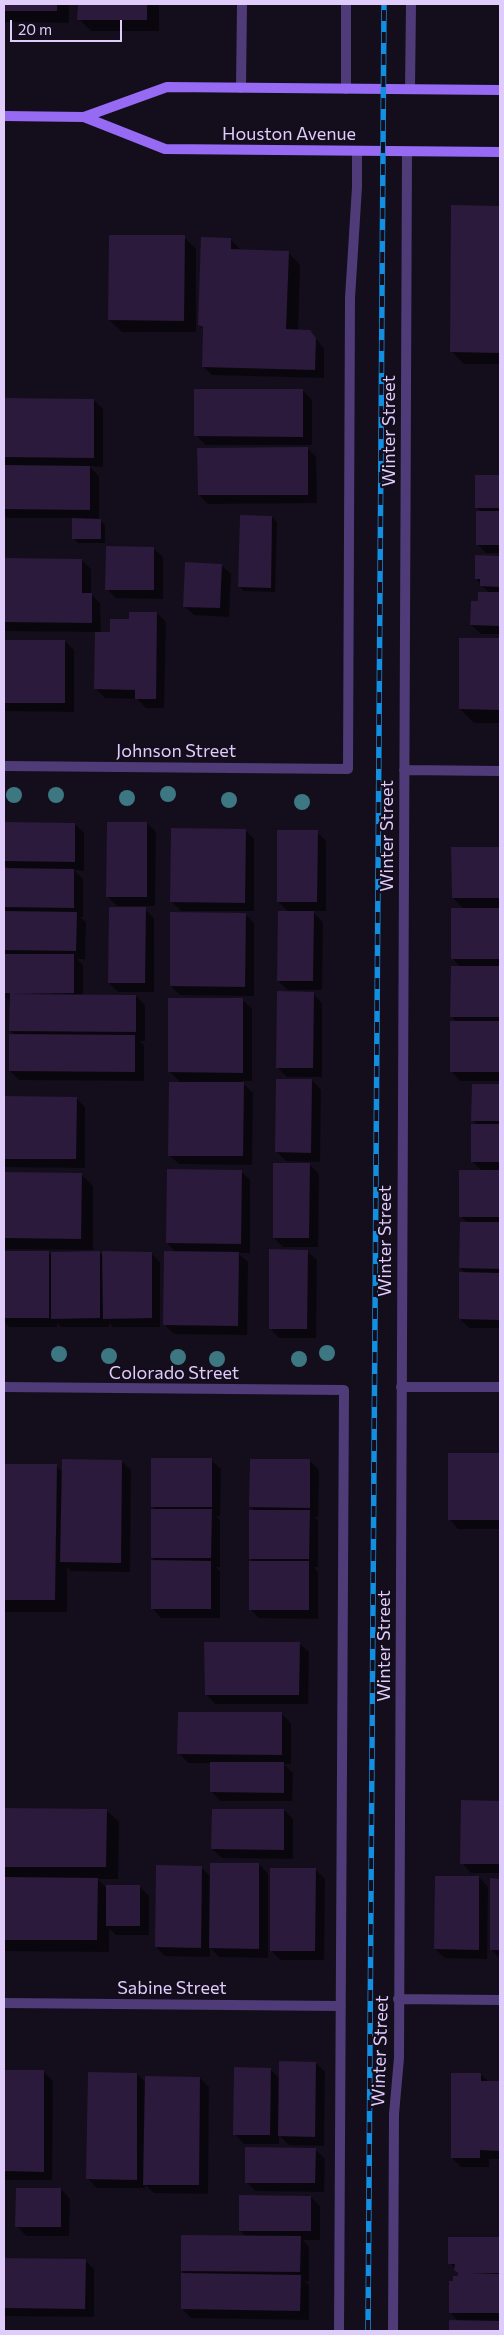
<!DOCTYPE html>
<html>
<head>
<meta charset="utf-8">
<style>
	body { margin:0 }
	#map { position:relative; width:504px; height:2335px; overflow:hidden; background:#140d1c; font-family:Commissioner,sans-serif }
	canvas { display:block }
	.frame { position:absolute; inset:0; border:5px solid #dfccfb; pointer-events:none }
	.scale { position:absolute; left:10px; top:20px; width:112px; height:22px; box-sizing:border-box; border:2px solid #dfccfb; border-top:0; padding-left:6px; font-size:15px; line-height:18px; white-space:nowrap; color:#dfccfb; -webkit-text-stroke:4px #140d1c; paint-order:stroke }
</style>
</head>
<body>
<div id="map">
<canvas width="504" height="2335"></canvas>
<div class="frame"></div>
<div class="scale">20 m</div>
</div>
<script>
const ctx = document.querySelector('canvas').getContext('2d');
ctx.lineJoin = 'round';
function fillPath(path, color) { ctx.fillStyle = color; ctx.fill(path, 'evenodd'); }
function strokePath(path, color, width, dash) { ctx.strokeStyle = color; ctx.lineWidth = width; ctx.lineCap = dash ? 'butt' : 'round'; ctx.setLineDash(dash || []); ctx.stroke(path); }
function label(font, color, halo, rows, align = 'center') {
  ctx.font = font + ' Commissioner,sans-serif'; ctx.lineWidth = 4; ctx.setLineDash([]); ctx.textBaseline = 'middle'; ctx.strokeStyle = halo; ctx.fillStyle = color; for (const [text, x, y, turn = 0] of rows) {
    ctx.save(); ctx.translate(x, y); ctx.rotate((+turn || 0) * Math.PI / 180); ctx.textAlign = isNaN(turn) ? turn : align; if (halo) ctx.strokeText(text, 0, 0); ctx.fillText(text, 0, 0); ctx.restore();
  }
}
fillPath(new Path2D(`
	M4,4H69V23L4,22Z
	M79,4H159V31H91L79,19Z
	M453,207H500V364H464L451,351Z
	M184,237L196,249V332H122L109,320Z
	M231,240L241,250L288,252L300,265L298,331H310L324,349V378L212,375L203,366L204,330L199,325Z
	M303,391L312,400V445H205L196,435Z
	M4,399L94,400L103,409V467L89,466L99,476V520L105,525V543H78L73,538L74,518H7L4,515Z
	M307,448L316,457L317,503L208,504L199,495Z
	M476,476H500V553H486L477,544L481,512L477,508Z
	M272,517L277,522L275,592L244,591L239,586Z
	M153,548L163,557V599L116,598L107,589Z
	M476,557H500V634H481L471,625L479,603L489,593L476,579Z
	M4,559L82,560L91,569V594L100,603L101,633H111L130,620L157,613L166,622L164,708H146L137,699L105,698L96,689V632L4,631Z
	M221,565L231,574L229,617L194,615L184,606Z
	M461,639L500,640V723H474L460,709Z
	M4,641H65L74,650V712L4,711Z
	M4,823L75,824L84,833V871L74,870L83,879V917H80L86,922L85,959H77L83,965V995L136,996L145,1005V1041H140L144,1045V1081L19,1080L10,1071L15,1035L10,1031L11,1002L4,997V955H7L4,952V869H9L4,864Z
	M147,823L156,832L155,906H117L107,896Z
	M245,830L254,839V911H181L171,901Z
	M317,832L326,841V911H312L323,922L322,990H288L278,981L289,912L278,902Z
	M453,848H500V1081H460L451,1071L457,1022L452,1017L461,968L452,958L464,909L453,898Z
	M145,909L154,918V992H118L109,983Z
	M245,914L254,923V996L180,995L171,986Z
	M313,993L322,1003V1077H287L278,1068Z
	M243,1000L252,1009V1081H241L253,1093L252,1165L179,1164L169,1155L181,1083L169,1071Z
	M312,1080L321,1090L320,1162L286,1161L277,1152Z
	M473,1085H500V1328H469L460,1319L466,1274L460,1268L468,1223L460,1216L482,1171L472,1161L478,1125L473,1120Z
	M4,1098H76L85,1107V1168L4,1167Z
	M309,1164L319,1174L318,1247H283L274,1238Z
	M241,1171L250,1180V1253H238L248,1262L247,1335L174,1334L164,1324L177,1253L167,1243Z
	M4,1173L81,1174L93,1186V1250L4,1249Z
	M307,1251L317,1260L316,1338H279L270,1328Z
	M4,1252H48L52,1256L100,1253L104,1257L151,1253L160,1262V1327H113L109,1323V1327H62L57,1323V1327H9L4,1321Z
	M450,1454L500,1455V1529H458L449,1519Z
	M211,1460L221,1469L220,1516H216L220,1520V1567H216L220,1571V1618H161L152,1608L156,1562L152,1558L157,1511L152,1506Z
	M309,1460L319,1470L318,1517H314L318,1520V1567H314L318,1572V1619L259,1618L250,1609L254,1562L250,1558L255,1511L251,1507Z
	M121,1461L131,1470L130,1572L71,1571L67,1567V1612H4V1465L56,1466L63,1472Z
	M299,1643L309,1652L308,1704H215L206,1694Z
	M282,1714L291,1723V1764H284L293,1773L292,1801H220L211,1791V1763H188L179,1753Z
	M462,1801L500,1802V1873H471L462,1863Z
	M4,1809L106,1810L119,1822L118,1879H97L107,1888L140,1887L149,1896V1935H116L109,1928V1952L4,1951V1878H6L4,1876Z
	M284,1810L293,1819V1859L222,1858L212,1849Z
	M259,1864L268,1874V1958L219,1957L210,1947V1957L165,1956L156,1947L201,1867L211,1877Z
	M316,1870L325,1879L324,1960H280L271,1950Z
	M479,1877L488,1887L487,1959L445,1958L435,1949Z
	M492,1880H500V1959L491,1949Z
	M316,2063L325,2072L324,2146L289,2145L279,2135V2144H244L235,2134L270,2069L280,2079Z
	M4,2071L44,2072L53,2081L52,2180H4Z
	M137,2074L146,2083L200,2078L209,2087L208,2194L154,2193L145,2185V2188H97L88,2179Z
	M480,2074L489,2082L500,2083V2159H489V2167H461L452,2158Z
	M315,2149L325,2159L324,2192L256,2191L246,2182Z
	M61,2189L70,2199L69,2236H26L17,2226Z
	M311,2197L320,2206V2240H303L309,2247V2281H305L309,2285V2320L191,2318L182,2309L186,2274L182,2271L246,2237L240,2230Z
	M449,2238H500V2331H450V2322H459L450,2312L454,2282L459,2277V2273L450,2263Z
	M4,2260H85L94,2269V2317L4,2316Z`), '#0007');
fillPath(new Path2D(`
	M4,4H57V11H4Z
	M78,4H147V20H77Z
	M451,205L500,206V353L450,352Z
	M109,235H185L184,321L108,320Z
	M201,237L231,238V249L289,251L286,329L310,330L316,338L315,370L202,367L203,327L198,325Z
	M194,389H303V437L194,436Z
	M4,398L94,399V458L4,457Z
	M303,447H308V495H198L197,448Z
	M4,465L90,466V510L4,509Z
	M475,475H500V508H475Z
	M476,511H500V545H476Z
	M240,515L272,516L271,588L238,587Z
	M72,518L101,519V539H72Z
	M106,546L154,547V590H105Z
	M475,555L500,556V587L480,586V579H475Z
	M4,558L82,559V593H92V623L4,622Z
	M185,562L222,564L220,608L183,607Z
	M478,592H500V626L470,625L471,601H478Z
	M129,612H157L156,699H135V690L94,689L95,632H110V619H129Z
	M459,638H500V710L459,709Z
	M4,640H65V703H4Z
	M4,822L75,823V862L4,861Z
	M107,822H147V897H106Z
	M171,828L246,829L245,903L170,902Z
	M277,830H318L317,902H277Z
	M451,847H500V898H452Z
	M4,868L74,869V908L4,907Z
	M109,907H146L145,983H108Z
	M451,908H500V959H451Z
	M4,911L77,912L76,951L4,950Z
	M278,911H314L313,981H277Z
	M170,912L246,913L245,987L170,986Z
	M4,954H74V993L12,994L136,995V1032L9,1031L10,993H4Z
	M451,966H500V1017H450Z
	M277,991L314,992L313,1068H276Z
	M168,998H243V1073L168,1072Z
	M450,1021H500V1072H450Z
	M9,1034L135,1035V1072L9,1071Z
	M276,1079H312L311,1153L275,1152Z
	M169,1082H244L243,1156H168Z
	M472,1084H500V1121H471Z
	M4,1096L77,1097L76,1159H4Z
	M471,1124H500V1162H471Z
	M273,1163H310L309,1238H273Z
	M167,1169L242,1170L241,1244L166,1243Z
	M459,1170H500V1217H459Z
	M4,1172L82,1173L81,1239L4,1238Z
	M460,1222H500V1269L459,1268Z
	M269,1249L308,1250L307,1329H269Z
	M4,1251H49V1318H4Z
	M100,1251V1318L51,1319V1252Z
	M102,1251L152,1252V1318L103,1319Z
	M164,1251L239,1252L238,1326L163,1325Z
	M459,1272L500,1273V1320L459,1319Z
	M448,1453H500V1520H448Z
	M151,1458H212V1507H151Z
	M62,1459L122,1460L121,1563L60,1562Z
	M250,1459H310V1508L249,1507Z
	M4,1464H57L55,1600H4Z
	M151,1509H212L211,1558H151Z
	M249,1510H310L309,1559H249Z
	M151,1560L211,1561V1609H151Z
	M249,1561H309V1610H249Z
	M204,1642H300L299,1695H205Z
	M178,1712H282V1755L177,1754Z
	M210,1762H284V1793L210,1792Z
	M461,1800L500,1801V1864H460Z
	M4,1808L107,1809L106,1867H4Z
	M212,1809H284V1850L211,1849Z
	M210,1863H259V1949L209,1948Z
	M156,1865L202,1866L201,1948L155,1947Z
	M270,1868H316L315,1951H270Z
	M435,1876H479V1950L434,1949Z
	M4,1877L98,1878L97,1940H4Z
	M490,1878L500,1879V1950H490Z
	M106,1885H140V1926H106Z
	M279,2061L316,2062L315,2137L278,2136Z
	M234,2067L271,2068L270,2135H233Z
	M4,2070H44V2172L4,2171Z
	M88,2072L137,2073V2180L86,2179Z
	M451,2073H481V2081H500V2151L480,2150V2158H451Z
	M145,2076L200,2077L199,2185H143Z
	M245,2147L316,2148L315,2183H245Z
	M16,2188H61V2227H15Z
	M239,2195L311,2196V2231H239Z
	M181,2235L301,2236L300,2272L181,2271Z
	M448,2237H500V2273L468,2274H500V2313H449V2281H453V2276H458V2273L454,2270L455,2264H448Z
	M4,2258L86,2259L85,2309L4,2308Z
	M181,2273L301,2275L300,2311L181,2309Z
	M449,2320L500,2321V2331H449Z`), '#2b1a3b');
strokePath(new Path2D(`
	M241,88L242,4
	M346,89V4
	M410,89L411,4`), '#4f3b77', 10);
strokePath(new Path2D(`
	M4,766L348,769L350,298L357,187V151
	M404,770L500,771
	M4,1387L344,1390L339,2331
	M401,1387H500
	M398,1999L500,2000
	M4,2003L341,2006
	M393,2331L394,2114L399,2058L407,152`), '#4f3b77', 10);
strokePath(new Path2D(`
	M4,116L84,117L165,149L500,152
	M84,117L167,87L500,90`), '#976af3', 10);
const rail = new Path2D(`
	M368,2331L384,4`);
strokePath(rail, '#128fe1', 5.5);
strokePath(rail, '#140d1c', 4, [11]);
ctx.fillStyle = '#3d7781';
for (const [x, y] of [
	[168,794],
	[14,795],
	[56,795],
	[127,798],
	[229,800],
	[302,802],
	[327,1353],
	[59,1354],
	[109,1356],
	[178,1357],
	[217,1359],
	[299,1359]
]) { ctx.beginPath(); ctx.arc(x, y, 8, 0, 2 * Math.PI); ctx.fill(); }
label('18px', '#dfccfb', '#140d1c', [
	["Houston Avenue",289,134],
	["Winter Street",389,431,-90],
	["Johnson Street",176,751],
	["Winter Street",387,836,-90],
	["Winter Street",385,1241,-90],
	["Colorado Street",174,1373],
	["Winter Street",384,1646,-90],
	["Sabine Street",172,1988],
	["Winter Street",380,2051,-88]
]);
</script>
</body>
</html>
